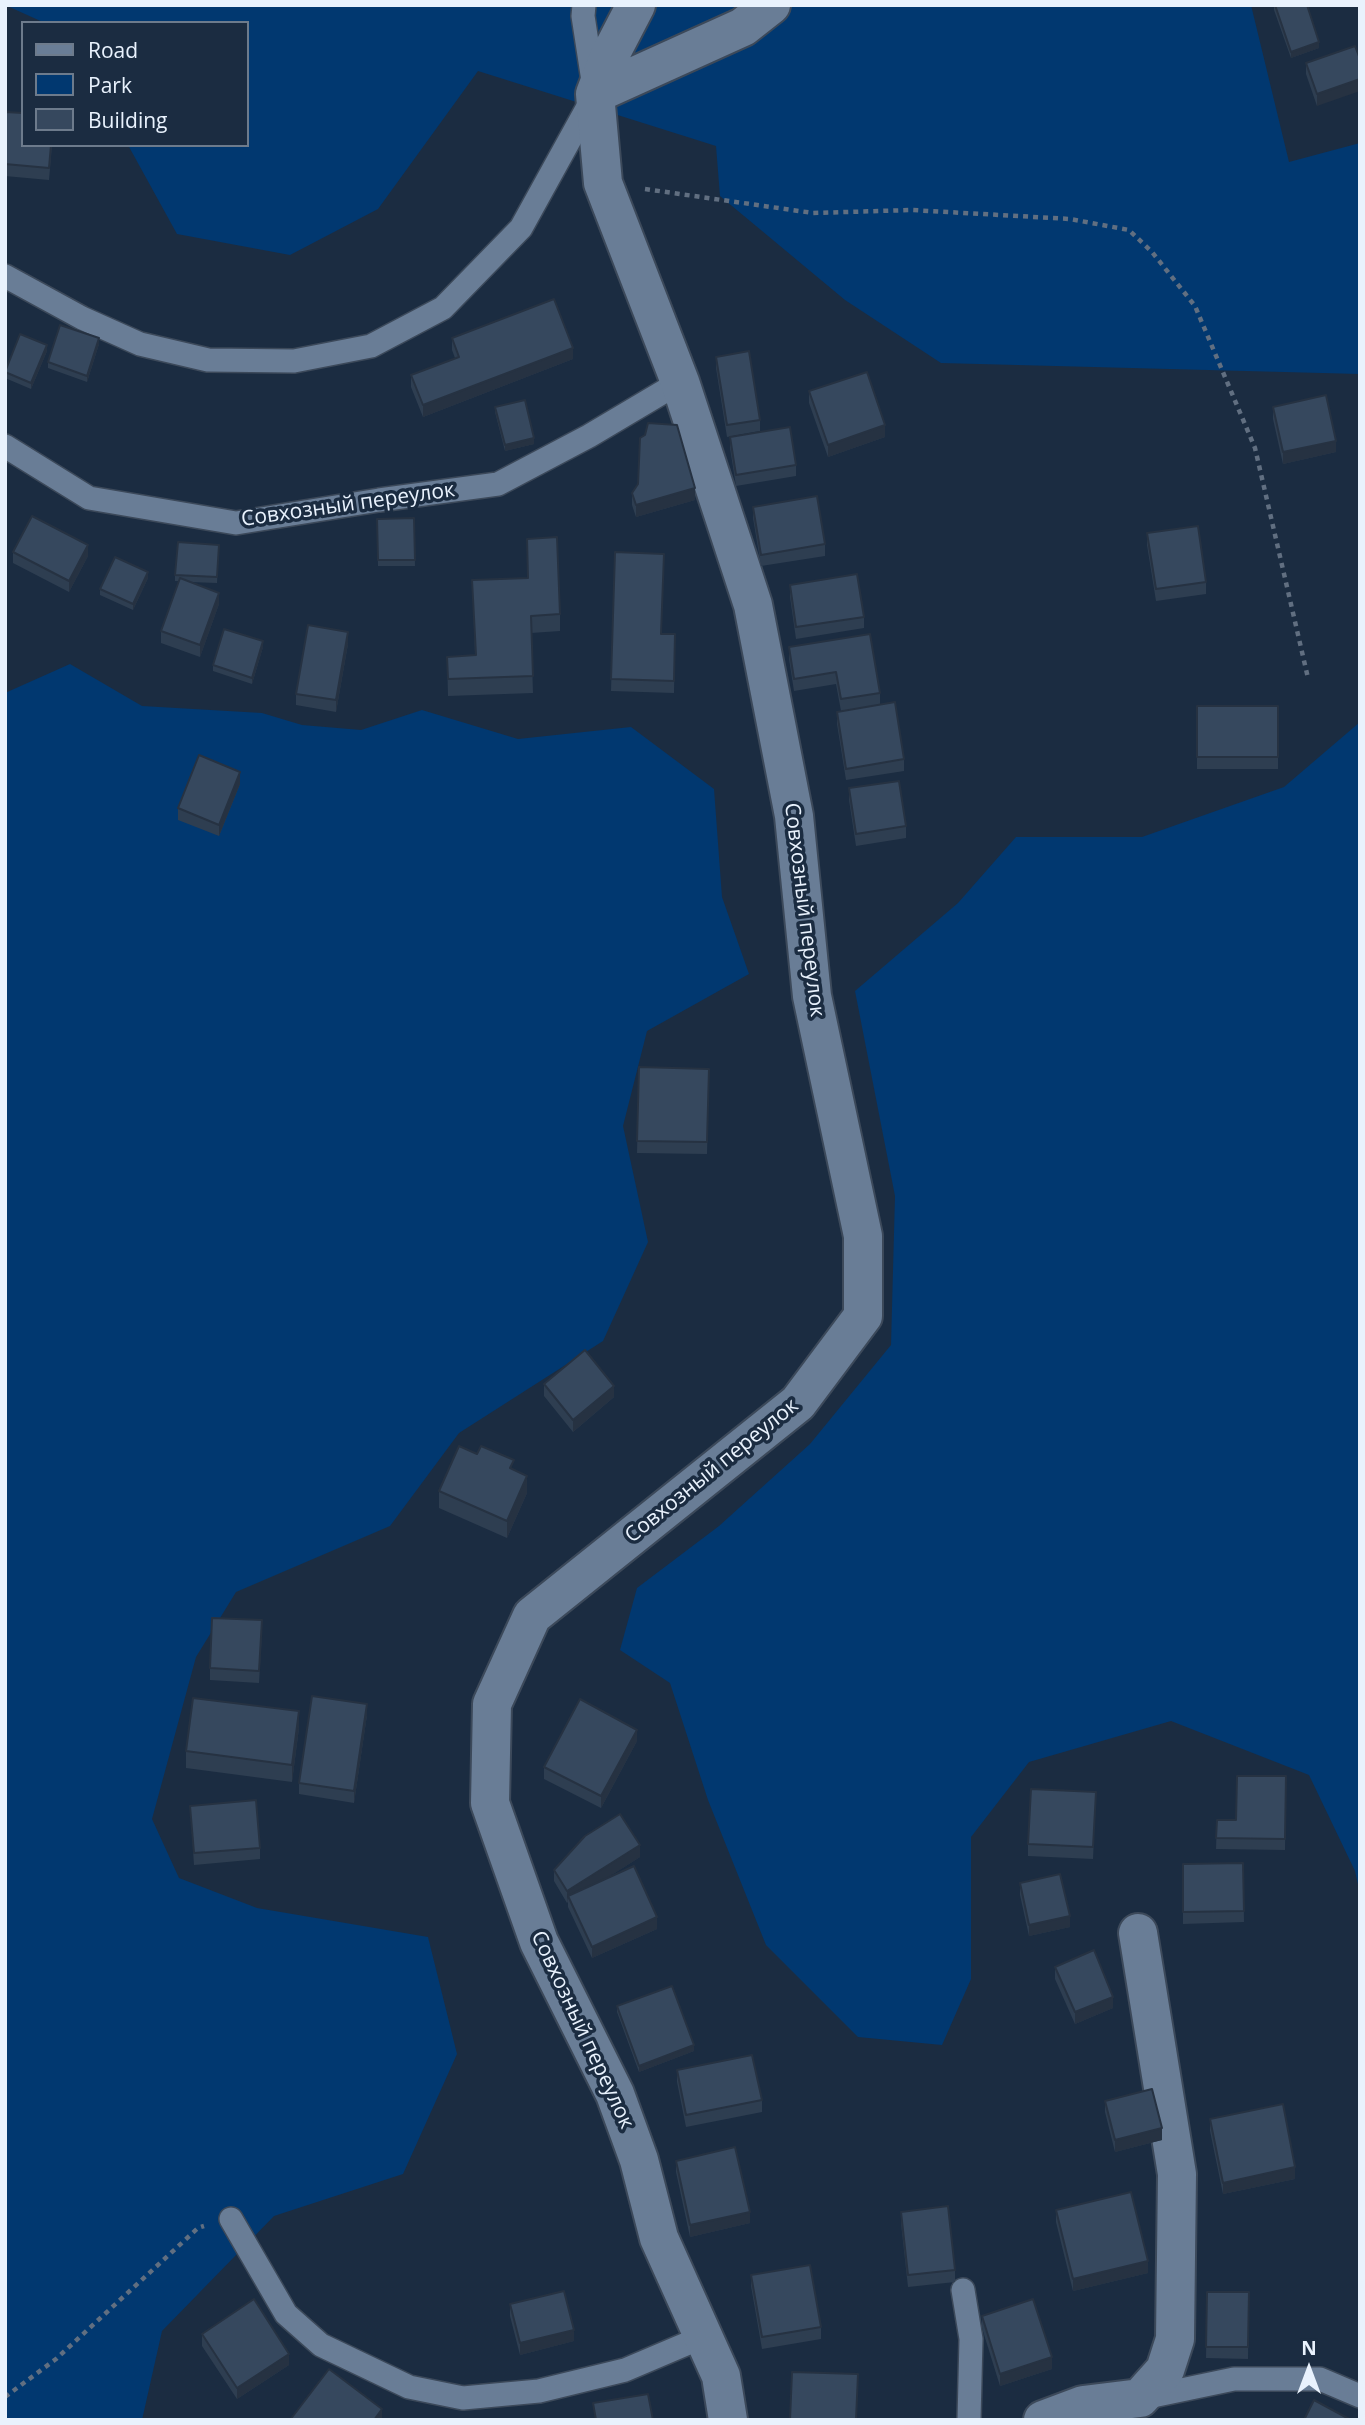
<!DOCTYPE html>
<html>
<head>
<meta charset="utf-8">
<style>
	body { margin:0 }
	#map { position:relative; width:1365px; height:2425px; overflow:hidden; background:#1b2c41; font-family:"Open Sans",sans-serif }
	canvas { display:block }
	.frame { position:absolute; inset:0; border:7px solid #e9f2fd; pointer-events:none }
	.legend { position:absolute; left:21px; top:21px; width:228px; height:126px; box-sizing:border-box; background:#1b2c41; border:2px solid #6d7b8c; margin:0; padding:9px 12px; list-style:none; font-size:21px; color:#e9f2fd }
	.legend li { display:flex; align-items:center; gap:14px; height:35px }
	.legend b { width:35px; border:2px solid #6d7b8c }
	.north { position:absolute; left:1274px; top:2334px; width:70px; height:70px; -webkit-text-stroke:5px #1b2c41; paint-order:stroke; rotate:0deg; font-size:19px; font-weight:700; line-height:28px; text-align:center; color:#e9f2fd }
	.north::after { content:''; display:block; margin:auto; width:24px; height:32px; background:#e9f2fd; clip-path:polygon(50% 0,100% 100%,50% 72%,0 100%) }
</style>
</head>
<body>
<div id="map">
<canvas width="1365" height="2425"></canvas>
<div class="frame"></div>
<ul class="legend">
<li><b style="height:9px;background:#697d96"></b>Road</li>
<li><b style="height:19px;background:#013870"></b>Park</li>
<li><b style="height:19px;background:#36485e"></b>Building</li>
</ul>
<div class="north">N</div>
</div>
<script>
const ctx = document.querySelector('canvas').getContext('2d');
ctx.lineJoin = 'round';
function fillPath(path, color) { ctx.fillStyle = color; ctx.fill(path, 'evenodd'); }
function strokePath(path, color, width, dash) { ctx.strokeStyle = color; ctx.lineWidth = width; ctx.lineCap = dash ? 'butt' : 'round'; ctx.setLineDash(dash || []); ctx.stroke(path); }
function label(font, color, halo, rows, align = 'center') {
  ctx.font = font + ' "Open Sans",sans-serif'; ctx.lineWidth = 7; ctx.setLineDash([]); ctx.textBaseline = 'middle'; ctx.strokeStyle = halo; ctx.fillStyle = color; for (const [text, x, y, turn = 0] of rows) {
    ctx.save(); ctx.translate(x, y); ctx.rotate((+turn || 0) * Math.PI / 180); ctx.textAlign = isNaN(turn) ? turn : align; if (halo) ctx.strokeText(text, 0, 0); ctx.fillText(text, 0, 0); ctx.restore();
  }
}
fillPath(new Path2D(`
	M5,5H1251L1289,162L1360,143V374L941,363L845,300L720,196L716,146L478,71L378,209L290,255L177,234L128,145H247V23H45Z
	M70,664L142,706L262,713L302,725L361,730L422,710L518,739L631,727L714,789L722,897L749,974L647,1031L623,1126L648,1242L603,1341L459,1433L390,1526L236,1592L196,1657L152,1819L179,1878L257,1908L428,1937L457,2054L403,2174L274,2216L162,2331L142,2420H5V693Z
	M1360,722V1893L1355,1871L1309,1775L1171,1721L1029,1762L971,1837V1979L942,2045L858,2037L766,1945L708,1800L670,1683L620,1650L637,1588L719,1526L810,1444L891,1345L895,1196L855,991L958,903L1016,837H1142L1284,787Z`), '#013870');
const service = new Path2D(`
	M5,276L82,318L140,344L208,360L294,361L371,346L443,308L521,228L595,94L583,16L584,5
	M5,446L89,498L236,523L379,500L498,484L589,436L680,382
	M231,2219L286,2314L321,2345L409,2387L463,2398L539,2391L625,2370L705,2336
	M963,2290L971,2339L969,2420
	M1143,2398L1234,2379H1320L1360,2396`);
const minor = new Path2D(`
	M636,5L609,57L595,94L603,183L680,382L753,605L794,816L812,996L863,1236V1316L798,1403L532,1616L492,1704L490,1803L539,1942L615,2094L639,2160L659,2238L721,2376L728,2420
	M595,94L743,27L771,5
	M1043,2420L1083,2405L1140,2398L1165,2370L1175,2339L1177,2174L1138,1933`);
strokePath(service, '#3c495a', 26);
strokePath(minor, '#3c495a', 42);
strokePath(new Path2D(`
	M645,189L813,213L912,210L1070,219L1129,230L1152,252L1195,306L1255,448L1308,678
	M5,2397L56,2359L198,2228L204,2226`), '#616f81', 4.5, [5, 5]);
strokePath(service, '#697d96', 23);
strokePath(minor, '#697d96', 38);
fillPath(new Path2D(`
	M1274,5L1319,48L1291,58L1274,10Z
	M1355,46L1317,106L1306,74V63Z
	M5,112L52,145L49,180L5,176Z
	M452,338L573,359L423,417L411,387V375L455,358L452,350Z
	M99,344L87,382L48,368V362Z
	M47,351L31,389L5,378V370Z
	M716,357L760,420V431L727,437L716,368Z
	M809,391L885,437L828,457L809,403Z
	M495,407L534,444L505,451L495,412Z
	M1273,407L1336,452L1283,464L1273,419Z
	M730,437L796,465V476L736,486L730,448Z
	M632,493L695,500L636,517L632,505Z
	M753,507L825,544V556L761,566L753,518Z
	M414,518L415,566H378L377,519Z
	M1147,533L1206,582V594L1156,601L1147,545Z
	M527,539L560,614V631L531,633L533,693L448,696L447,657L475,655L472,580L528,578Z
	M219,545L217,583L190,582L219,604L200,657L161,643V631L179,581H175V575Z
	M13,552L88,556L69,592L13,563Z
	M615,552L662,634H675L674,693L611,691Z
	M148,578L133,610L100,595V589Z
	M790,585L864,617V628L796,639L790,597Z
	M348,644L336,712L296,705V694Z
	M263,647L252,684L213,671V665Z
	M789,647L880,693V705L841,711L836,684L794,691L789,659Z
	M1197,706H1278V769H1197Z
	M837,712L904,759V771L846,780L837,724Z
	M240,784L219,836L178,820V808Z
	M849,788L906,826V838L856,846L849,800Z
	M639,1067L709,1069L707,1154L637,1153Z
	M544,1384L614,1397L573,1432L544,1396Z
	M514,1470L527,1493L507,1538L439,1508V1491Z
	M262,1632L259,1683L210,1680V1668Z
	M367,1715L354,1803L299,1794V1783Z
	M299,1728L292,1782L186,1768V1751Z
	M637,1741L601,1808L544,1779V1767Z
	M1286,1776L1285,1850L1216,1849L1217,1820H1236Z
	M1096,1792L1093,1859L1028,1856V1844Z
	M190,1806L260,1848V1859L194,1865Z
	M640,1857L605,1879L657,1929L592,1958L568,1907V1902L567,1903L554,1881V1870Z
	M1243,1863L1244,1922L1183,1924V1864Z
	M1020,1883L1070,1927L1029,1936L1020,1895Z
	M1055,1967L1113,2008L1075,2024L1055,1979Z
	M617,2006L694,2051L639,2072L617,2012Z
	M677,2070L762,2100V2112L686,2127L677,2082Z
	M1105,2101L1162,2140L1115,2152L1105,2112Z
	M1210,2119L1295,2179L1223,2194L1210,2131Z
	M676,2161L750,2223L690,2237L676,2172Z
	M1056,2210L1148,2273L1073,2291L1056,2222Z
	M901,2212L955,2270V2282L908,2287L901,2223Z
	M751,2275L821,2327V2339L762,2349L751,2286Z
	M1207,2292H1249L1248,2359L1206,2358Z
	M510,2304L574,2341L520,2355L510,2316Z
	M982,2316L1052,2369L1000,2386L982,2328Z
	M202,2334L289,2365L237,2399L202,2346Z`), '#2e3e51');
fillPath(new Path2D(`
	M1319,42V48L1291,58V52Z
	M1360,79V91L1317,106V94Z
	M99,338V344L87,382V376Z
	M47,345V351L31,389V383Z
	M573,348V359L423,417V405Z
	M885,425V437L828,457V445Z
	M534,438V444L505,451V445Z
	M1336,441V452L1283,464V452Z
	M695,488V500L636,517V505Z
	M88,545V556L69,592V581Z
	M148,572V578L133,610V604Z
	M219,593V604L200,657V645Z
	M348,632V644L336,712V700Z
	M263,641V647L252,684V678Z
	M240,772V784L219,836V825Z
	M614,1386V1397L573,1432V1420Z
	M527,1476V1493L507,1538V1521Z
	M367,1704V1715L354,1803V1791Z
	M299,1711V1728L292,1782V1765Z
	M637,1730V1741L601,1808V1796Z
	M640,1845V1857L571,1901L568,1896L567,1903V1891Z
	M1070,1916V1927L1029,1936V1925Z
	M657,1917V1929L592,1958V1947Z
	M1113,1997V2008L1075,2024V2012Z
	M694,2045V2051L639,2072V2066Z
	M1162,2128V2140L1115,2152V2140Z
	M1295,2167V2179L1223,2194V2183Z
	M750,2212V2223L690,2237V2225Z
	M1148,2261V2273L1073,2291V2279Z
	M574,2330V2341L520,2355V2343Z
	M289,2354V2365L237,2399V2388Z
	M1052,2357V2369L1000,2386V2374Z
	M382,2409V2420H374Z`), '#263242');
const building = new Path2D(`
	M1275,5H1307L1319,42L1291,52Z
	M1355,46L1360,59V79L1317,94L1306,63Z
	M5,112L23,113V145H51L49,168L5,164Z
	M554,299L573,348L423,405L411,375L459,357L452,338Z
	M60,325L99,338L87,376L48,362Z
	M20,334L47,345L31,383L5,372Z
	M749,351L760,420L727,425L716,357Z
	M867,372L885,425L828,445L809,391Z
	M1326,395L1336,441L1283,452L1273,407Z
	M525,400L534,438L505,445L495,407Z
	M648,423L677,425L695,488L636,505L632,493L638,484L640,438L645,435Z
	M790,427L796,465L736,475L730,437Z
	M817,496L825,544L761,555L753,507Z
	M32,516L88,545L69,581L13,552Z
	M414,518L415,560H378L377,519Z
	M1198,526L1206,582L1156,589L1147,533Z
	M557,537L560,614L531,616L533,676L448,679L447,657L476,655L472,580L528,578L527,539Z
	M178,542L219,545L217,577L175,575Z
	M615,552L664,554L661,634H675L674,681L611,679Z
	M115,557L148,572L133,604L100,589Z
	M857,574L864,617L796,627L790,585Z
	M180,578L219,593L200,645L161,631Z
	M308,625L348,632L336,700L296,694Z
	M224,629L263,641L252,678L213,665Z
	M870,634L880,693L841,699L836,672L794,679L789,647Z
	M895,702L904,759L846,769L837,712Z
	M1197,706H1278V757H1197Z
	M199,755L240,772L219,825L178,808Z
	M899,781L906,826L856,834L849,788Z
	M639,1067L709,1069L707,1142L637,1141Z
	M585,1350L614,1386L573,1420L544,1384Z
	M459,1446L477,1454L481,1446L514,1460L510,1468L527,1476L507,1521L439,1491Z
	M212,1618L262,1620L259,1671L210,1668Z
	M312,1696L367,1704L354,1791L299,1783Z
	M193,1698L299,1711L292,1765L186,1751Z
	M580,1699L637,1730L601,1796L544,1767Z
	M1237,1776H1286L1285,1839L1216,1838L1217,1820H1236Z
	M1031,1789L1096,1792L1093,1847L1028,1844Z
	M256,1800L260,1848L194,1853L190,1806Z
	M620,1814L640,1845L567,1891L554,1870L585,1836Z
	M1243,1863L1244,1911L1183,1912V1864Z
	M634,1866L657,1917L592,1947L568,1896Z
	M1060,1874L1070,1916L1029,1925L1020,1883Z
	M1094,1950L1113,1997L1075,2012L1055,1967Z
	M672,1986L694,2045L639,2066L617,2006Z
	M752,2055L762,2100L686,2115L677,2070Z
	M1152,2089L1162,2128L1115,2140L1105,2101Z
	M1283,2104L1295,2167L1223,2183L1210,2119Z
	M735,2147L750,2212L690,2225L676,2161Z
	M1131,2192L1148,2261L1073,2279L1056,2210Z
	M948,2206L955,2270L908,2275L901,2212Z
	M810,2265L821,2327L762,2337L751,2275Z
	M564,2291L574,2330L520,2343L510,2304Z
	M1207,2292H1249L1248,2347H1206Z
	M254,2299L289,2354L237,2388L202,2334Z
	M1033,2299L1052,2357L1000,2374L982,2316Z
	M329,2369L382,2409L374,2420H290Z
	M792,2372L858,2374L856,2420H790Z
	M648,2394L653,2420H596L593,2403Z
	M1314,2400L1351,2420H1304Z`);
fillPath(building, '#36485e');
strokePath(building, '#263242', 2);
label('21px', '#e9f2fd', '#1b2c41', [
	["Совхозный переулок",348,505,-8],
	["Совхозный переулок",804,910,83],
	["Совхозный переулок",712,1471,-39],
	["Совхозный переулок",582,2030,65]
]);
</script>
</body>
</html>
